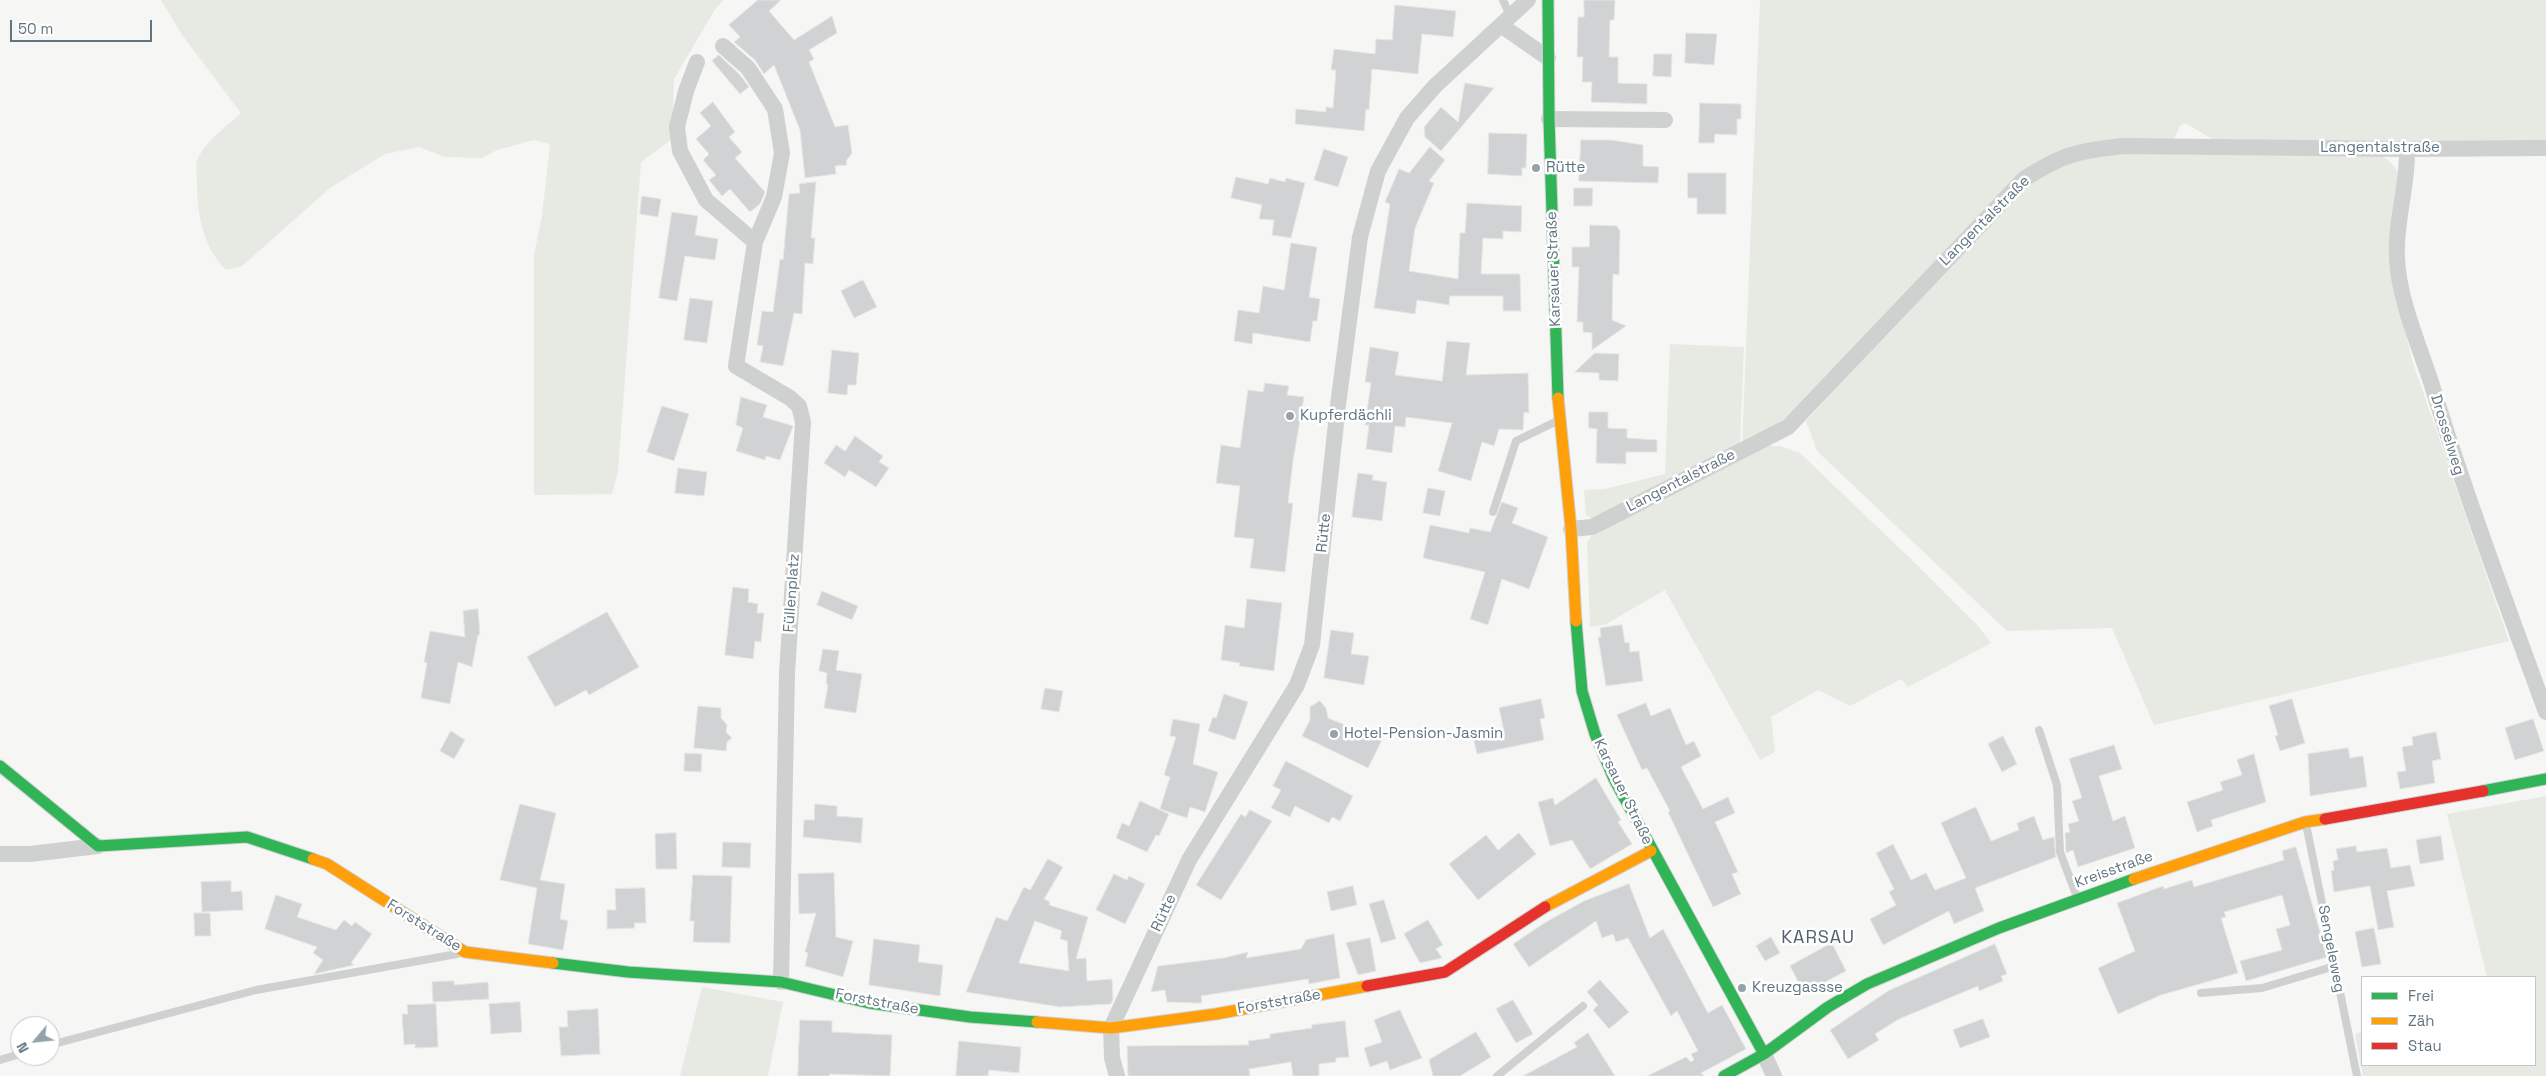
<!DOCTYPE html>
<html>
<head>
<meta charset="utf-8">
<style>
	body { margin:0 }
	#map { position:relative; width:2546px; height:1076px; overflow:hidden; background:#f6f6f5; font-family:"Space Grotesk",sans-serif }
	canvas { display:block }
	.legend { position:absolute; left:2361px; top:976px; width:175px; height:90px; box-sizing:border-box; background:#fff; border:1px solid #bfc8cd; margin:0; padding:6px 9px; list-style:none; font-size:15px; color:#607582 }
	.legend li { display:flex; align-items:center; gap:10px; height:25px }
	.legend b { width:25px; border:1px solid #bfc8cd }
	.north { position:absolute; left:10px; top:1016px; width:50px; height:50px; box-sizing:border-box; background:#fff; border:1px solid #bfc8cd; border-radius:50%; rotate:242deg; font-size:14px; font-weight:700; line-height:20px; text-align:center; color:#607582 }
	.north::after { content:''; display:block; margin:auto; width:18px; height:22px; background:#94a2aa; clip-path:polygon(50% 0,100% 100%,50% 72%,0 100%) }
	.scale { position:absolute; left:10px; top:20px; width:142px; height:22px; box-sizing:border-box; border:2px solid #607582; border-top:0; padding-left:6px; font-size:15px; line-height:18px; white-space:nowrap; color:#607582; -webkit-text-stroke:4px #fff; paint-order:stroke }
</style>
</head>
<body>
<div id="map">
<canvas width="2546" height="1076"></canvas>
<ul class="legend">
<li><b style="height:6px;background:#30b455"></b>Frei</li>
<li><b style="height:6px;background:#ff9f0a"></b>Zäh</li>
<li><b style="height:6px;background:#e5322d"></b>Stau</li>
</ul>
<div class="north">N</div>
<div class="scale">50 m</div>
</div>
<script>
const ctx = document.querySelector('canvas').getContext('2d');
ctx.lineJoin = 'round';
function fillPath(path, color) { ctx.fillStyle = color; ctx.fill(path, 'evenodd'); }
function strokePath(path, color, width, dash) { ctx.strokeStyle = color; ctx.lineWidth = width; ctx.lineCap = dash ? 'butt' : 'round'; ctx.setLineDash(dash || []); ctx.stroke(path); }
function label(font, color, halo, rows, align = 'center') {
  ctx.font = font + ' "Space Grotesk",sans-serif'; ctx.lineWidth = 5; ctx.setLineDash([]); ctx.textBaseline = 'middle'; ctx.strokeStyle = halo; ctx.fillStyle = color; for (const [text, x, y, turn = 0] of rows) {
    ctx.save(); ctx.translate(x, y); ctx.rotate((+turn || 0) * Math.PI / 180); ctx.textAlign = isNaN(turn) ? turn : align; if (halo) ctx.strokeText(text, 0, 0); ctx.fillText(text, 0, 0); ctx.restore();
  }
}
fillPath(new Path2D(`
	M161,0H723L714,11L674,79L672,139L641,162L618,471L612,494L534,495V255L542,216L550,144L534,140L497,150L482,158L445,157L419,147L385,154L330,188L242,266L226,270C202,245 197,214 197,181C197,174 195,163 198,158C207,140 227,126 241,113L182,35Z
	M1760,0H2546V141L2405,142L2212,139L2185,123L2180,126L2174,139L2065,150L1792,413L1759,438L1742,446Z
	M2376,152L2388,160L2400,174L2390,265L2412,360L2509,641L2154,725L2112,628L2007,631L1817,451L1806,421L2015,195C2047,170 2066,163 2105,153Z
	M1670,344L1744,347L1740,446L1593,519L1586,515L1584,490L1605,489L1665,474Z
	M1764,446H1779L1800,453L1916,564L1978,626L1991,643L1908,687L1901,679L1850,706L1818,690L1771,717L1775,752L1760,760L1665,590L1606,624L1590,627L1587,542L1593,534Z
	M2546,796V1076H2363L2355,1034L2362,1032V1065H2535V977H2487L2447,814Z
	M702,987L783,1002L768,1076H680Z`), '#e6eae3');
const building = new Path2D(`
	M758,0H781L769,11L794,40L832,16L837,33L809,50L814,59L809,62L835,127L848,125L852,153L846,161L847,165L835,166L836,174L805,178L800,130L774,65L764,74L755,60L734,42L740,37L729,25Z
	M1584,0H1615L1614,20H1610L1609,57H1618V83L1647,84V104L1591,102L1592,82H1582L1583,57H1577L1578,17H1584Z
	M1395,5L1456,11L1453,37L1422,34L1418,74L1372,69L1369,110L1366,109L1364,131L1295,124L1296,109L1326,112V107L1333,108L1336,70H1331L1334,49L1375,54L1376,39L1392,40Z
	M1686,33L1717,34L1714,65L1685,63Z
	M1654,54H1672L1671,77L1653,76Z
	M719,55L740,75L749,87L740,94L712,61Z
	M1465,83L1494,88L1441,151L1425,137L1424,127L1441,107L1458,122Z
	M713,102L735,132L729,137L742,152L735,158L765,192L760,204L750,212L730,189L722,196L709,180L716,175L703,160L709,154L696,139L711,126L700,113Z
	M1700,103L1741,104V119H1737V135L1715,134L1714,143H1699Z
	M1489,133L1527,134L1526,168H1522V176L1488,174Z
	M1581,140H1611L1643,145V166L1659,167L1658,183L1579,181Z
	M1430,147L1445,160L1429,181L1434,183L1415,228L1409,271L1458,279L1460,233H1465L1467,203L1522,206L1521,232L1503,231V239L1483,238L1481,274H1520L1521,311H1503V296H1450L1449,305L1417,300L1415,314L1374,308L1390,204L1385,202L1399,169L1409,173Z
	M1324,149L1348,157L1338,187L1314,180Z
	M1688,173H1726V214H1697V198H1688Z
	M1236,177L1268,184L1270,178L1285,182L1286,178L1305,183L1291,238L1272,235L1274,220L1259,219L1262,205L1231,198Z
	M816,182L811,238H815L813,264L805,263L802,314L794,313L783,366L760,362L763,346L757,345L762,311L773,312L780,259L783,260L789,194L800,193L799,184Z
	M1574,188H1593L1592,206H1574Z
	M642,196L661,199L658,217L640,214Z
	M672,212L698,216L695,235L718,239L715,260L685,256L677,301L659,298Z
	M1590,225L1617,226L1620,231L1619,275L1613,274L1612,320L1626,326L1592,350V333L1583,332V322H1577L1579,267H1572V247H1589Z
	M1291,243L1317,247L1309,297L1320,299L1317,321H1313L1310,342L1253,333L1252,344L1234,341L1238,310L1259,313L1263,286L1284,290Z
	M863,280L877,307L854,318L841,291Z
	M690,298L713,301L707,343L684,340Z
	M1447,341L1470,343L1466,375L1528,373L1529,413L1524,412L1523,430L1499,429L1494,446L1482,442L1471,481L1438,471L1452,423L1406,417L1405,427L1395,426L1392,453L1366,449L1369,425H1365L1371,383L1365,382L1370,347L1399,352L1395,375L1442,381Z
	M832,350L859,353L856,385H848L847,395L828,393Z
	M1595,353L1619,354L1618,381L1599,380V373L1575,372Z
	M1265,383L1289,386L1287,395L1304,397L1293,461L1288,503H1293L1285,572L1250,568L1254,539L1234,537L1240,486L1216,483L1221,445L1240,448L1248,390L1263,392Z
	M741,397L767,405L763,417L793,426L780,460L766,456L765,460L736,451L743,428L736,425Z
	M662,406L689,414L674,461L647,452Z
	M1589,412H1608V428L1627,429V438L1657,440V452H1626V464L1596,463L1597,429L1589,428Z
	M855,436L883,456L879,462L889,468L876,487L849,470L845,477L824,463L836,445L845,451Z
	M678,468L707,472L704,496L675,493Z
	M1358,473L1373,475L1372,480L1387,482L1382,521L1352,517Z
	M1428,488L1445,491L1440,516L1423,513Z
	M1502,502L1518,508L1512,523L1548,537L1529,589L1502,579L1488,625L1470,619L1485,572L1423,558L1430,525L1469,533L1470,528L1490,532Z
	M733,587L749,589L748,602L758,604L757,613H764L761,642L755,641L753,659L725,655Z
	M822,591L858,606L852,620L817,605Z
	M1247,599L1282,603L1274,671L1239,666L1240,663L1221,660L1225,625L1244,628Z
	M478,609L480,635H478L472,667L458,662L450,704L421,698L427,663L424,662L430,631L465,637L463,611Z
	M607,612L639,667L589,695L586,690L555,707L527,657Z
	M1622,625L1625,643L1629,642L1630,652L1639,651L1643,681L1606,686L1598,637H1601L1600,628Z
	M1331,630L1354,633L1351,654L1369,656L1364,685L1324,678Z
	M823,649L839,651L836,670L862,674L856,713L824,708L828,685L826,684L827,673L819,671Z
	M1045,688L1063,691L1059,712L1041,709Z
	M1224,694L1248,702L1235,740L1208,731L1213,717L1216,718Z
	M1541,699L1545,718L1540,719L1544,740L1477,754L1473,737L1504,731L1499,708Z
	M2292,699L2305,743L2280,751L2275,736L2278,735L2269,706Z
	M1320,701L1326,708L1328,718L1382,740L1368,768L1302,736L1310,720V707Z
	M1646,703L1651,716L1670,708L1686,745L1694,741L1701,756L1681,767L1703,809L1728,797L1735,813L1715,822L1738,872L1732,874L1741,894L1713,907L1668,812L1670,811L1647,768L1642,770L1617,715Z
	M698,706L721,708V718L727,725L726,732L732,738L727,742L726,751L694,748Z
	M1173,719L1200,724L1193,764L1218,772L1205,812L1190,807L1187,818L1160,809L1170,777L1164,775L1176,737L1170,736Z
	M2533,719L2544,751L2515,760L2505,728Z
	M451,731L465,740L454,759L440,751Z
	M2436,732L2441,759L2432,761L2435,783L2400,789L2397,772L2406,771L2402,747L2413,745L2412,737Z
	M2003,736L2017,764L2002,772L1988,744Z
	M2114,745L2122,769L2099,776L2113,821L2125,816L2135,848L2078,867L2073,850L2066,853V851L2065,833L2070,832L2068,824L2079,821L2072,801L2082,798L2069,759Z
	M2348,748L2350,758L2363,756L2367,787L2310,796L2308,754Z
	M685,753L702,754L701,772L684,771Z
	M2254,754L2266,802L2211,820L2213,826L2197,832L2187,802L2223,790L2220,782L2242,775L2237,760Z
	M1286,761L1353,796L1340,821L1332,817L1329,823L1295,806L1290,817L1271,808L1281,790L1273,786Z
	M1596,778L1621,820L1618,822L1632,844L1590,869L1572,840L1550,846L1538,802L1553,798L1555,805Z
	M1140,801L1169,814L1159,836L1156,835L1147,852L1116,838L1122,823L1129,826Z
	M520,804L556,813L540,880L565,884L560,919L568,921L563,950L528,944L537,888L500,880Z
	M815,804L837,806V816L863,818L861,843L803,837L804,820H814Z
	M1976,807L1991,841L2019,830L2017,823L2034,816L2043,840L2054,837L2056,857L1975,888L1984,911L1954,924L1949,911L1883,945L1870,919L1896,905L1889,892L1894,889L1876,853L1893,844L1911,880L1926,873L1935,890L1966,878L1941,823Z
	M1250,810L1272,821L1221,900L1196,885L1241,814L1245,817Z
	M676,833L677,869H656L655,834Z
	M1519,833L1536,854L1478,900L1449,864L1486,835L1498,850Z
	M2441,836L2444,860L2420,864L2416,840Z
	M723,842L751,843L750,868L722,867Z
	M2356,846L2357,852L2387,848L2391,868L2410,865L2415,886L2387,891L2394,927L2378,930L2370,886L2334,892L2331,871L2334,870L2333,861L2338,860L2336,849Z
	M2296,847L2327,957L2246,981L2240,961L2282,950L2276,929L2290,925L2282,895L2224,912L2226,917L2221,918L2238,973L2161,995L2118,1014L2098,968L2135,951L2117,903L2163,886L2164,889L2192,880L2194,887L2284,860L2282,851Z
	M1048,859L1063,867L1044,899L1050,902L1049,905L1088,917L1076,959L1086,958L1087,981L1112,979L1113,999L1111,1004L1060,1007L966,992L996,917L1007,921L1024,887L1030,890ZM1035,921L1062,931L1060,939L1067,941L1069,971L1019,963Z
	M834,873L836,937L853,941L843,977L805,966L808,953L805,952L816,913L799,914L798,874Z
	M1114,874L1127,880L1129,876L1145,884L1125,924L1096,910Z
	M693,875L732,876L730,943L693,942L694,921H690Z
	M231,881V892L242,891L243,910L202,912L201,882Z
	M1629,884L1650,938L1663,929L1708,1013L1722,1005L1746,1049L1701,1073L1704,1076H1647L1686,1057L1691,1062L1694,1060L1691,1054L1698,1051L1677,1011L1671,1016L1628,938L1616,942L1613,934L1602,938L1596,921L1529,967L1513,944L1546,922L1584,901Z
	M1353,886L1357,905L1331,911L1327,892Z
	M645,888L646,923H634L635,928L607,929V910H616L615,889Z
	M276,895L302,904L297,917L336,930L344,920L352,926L355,922L372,934L351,963L354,965L314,974L323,960L313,953L317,947L265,929Z
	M1384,900L1396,939L1381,943L1369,904Z
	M194,913H210L211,936H195Z
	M1428,920L1443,945L1436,949L1442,958L1420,963L1404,934Z
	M2374,928L2381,964L2362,967L2355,932Z
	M1334,934L1340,978L1309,984L1308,979L1201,996L1202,1003H1198L1167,1002L1165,990L1151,992L1158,966L1224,958L1248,952L1246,958L1301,949L1306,940Z
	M1771,937L1780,953L1765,961L1756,946Z
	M1370,938L1376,971L1358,975L1346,943Z
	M874,939L920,945L918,962L943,965L940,996L869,985Z
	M1832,943L1846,971L1804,993L1790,966Z
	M1995,944L2007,974L2001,976L2003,981L1979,991L1978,986L1899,1019L1875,1034L1879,1040L1848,1059L1830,1030L1888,991Z
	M1600,980L1629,1012L1609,1029L1593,1010L1598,1005L1587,992Z
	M454,981V985L488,982L489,999L433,1002L432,982Z
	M1513,1000L1533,1034L1516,1043L1496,1009Z
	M520,1002L522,1032L491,1034L489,1004Z
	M436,1004L438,1047L415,1048V1044L404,1045L402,1014H408L407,1005Z
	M598,1009L600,1054L561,1056L559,1027H568L567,1011Z
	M1400,1010L1422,1058L1390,1070L1387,1061L1370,1067L1364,1048L1382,1042L1374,1020Z
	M1983,1019L1990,1037L1960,1048L1953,1030Z
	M800,1020L832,1021V1032L892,1035L890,1076L830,1074L829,1076H798Z
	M1345,1021L1349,1057L1336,1058V1062L1319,1064V1076H1293L1291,1062L1249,1069L1250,1076H1128L1127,1046L1249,1045L1248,1041L1270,1038V1034L1312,1028V1025Z
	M1476,1032L1491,1057L1460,1076H1433L1429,1060Z
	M1588,1033L1615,1076H1523L1577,1047L1574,1043Z
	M959,1041L1021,1047L1019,1073L989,1070L988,1076H956Z`);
fillPath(building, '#d1d2d3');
strokePath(building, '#e6e6e4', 1);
const fast = new Path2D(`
	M1548,0L1549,119L1558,398
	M1576,621L1582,691L1595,734L1614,779L1764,1054
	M0,766L98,846L247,837L313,859
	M2483,791L2546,779
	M553,963L628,972L781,982L869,1003L970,1017L1037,1022
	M1724,1076L1764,1054L1828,1007L1867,984L1999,928L2134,879`);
const slow = new Path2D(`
	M1558,398L1571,529L1576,621
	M313,859L327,864L465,952L553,963
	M2134,879L2305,822L2325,819
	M1545,907L1651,851
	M1037,1022L1111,1028L1216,1014L1367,986`);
const jam = new Path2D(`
	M2325,819L2483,791
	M1367,986L1445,972L1545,907`);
strokePath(fast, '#d1d3d5', 13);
strokePath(slow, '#d1d3d5', 13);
strokePath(jam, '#d1d3d5', 13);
strokePath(new Path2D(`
	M1503,0L1507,9L1514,14
	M1493,512L1516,441L1557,421
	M2039,730L2057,785L2060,852L2077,897
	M2306,824L2357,1076
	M2201,993L2262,988L2335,966
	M50,1045L256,990L457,954
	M0,1060L20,1054
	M1497,1076L1583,1006`), '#cfd0d0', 8);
strokePath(new Path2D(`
	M1502,26L1548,58
	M723,46L748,68L775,109L782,153L774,197L755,242L736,366L790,398L799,406L803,422L787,673L781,982
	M697,62L686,91L677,127L680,151L706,200L755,242
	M1549,119L1665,120
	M2407,149C2408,186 2395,221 2397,258C2398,296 2419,346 2431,382C2465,494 2506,603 2546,712
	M1571,529L1592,527L1788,427L2024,179C2063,154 2078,151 2123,146L2407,149L2546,148
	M0,854H30L98,846
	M1764,1054L1774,1076
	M1117,1076L1112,1058L1111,1028L1189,860L1297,685L1312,645L1338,405L1360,237L1378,171L1407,118L1435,86L1528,0`), '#cfd0d0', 16);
strokePath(fast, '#30b455', 11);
strokePath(slow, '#ff9f0a', 11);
strokePath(jam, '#e5322d', 11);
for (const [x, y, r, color] of [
	[1536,168,5,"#94a2aa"],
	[1290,416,5,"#94a2aa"],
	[1334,734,5,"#94a2aa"],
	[1742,988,5,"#94a2aa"]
]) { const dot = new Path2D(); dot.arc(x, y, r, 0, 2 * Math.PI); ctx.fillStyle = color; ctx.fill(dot); strokePath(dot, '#fff', 2); }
label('15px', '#607582', '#fff', [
	["Langentalstraße",2380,148],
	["Langentalstraße",1985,221,-45],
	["Karsauer Straße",1554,269,-92],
	["Drosselweg",2447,435,73],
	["Langentalstraße",1681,481,-27],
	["Rütte",1324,533,-84],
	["Füllenplatz",792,593,-86],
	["Karsauer Straße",1623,792,64],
	["Kreisstraße",2114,870,-20],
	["Rütte",1164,913,-65],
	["Forststraße",424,926,32],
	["Sengeleweg",2331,949,79],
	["Forststraße",877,1002,11],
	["Forststraße",1279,1002,-10]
]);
label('15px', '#607582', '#fff', [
	["Rütte",1546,168],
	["Kupferdächli",1300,416],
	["Hotel-Pension-Jasmin",1344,734],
	["Kreuzgassse",1752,988]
], 'left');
ctx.letterSpacing = '1px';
label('18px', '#52636c', '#fff', [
	["KARSAU",1818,938]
]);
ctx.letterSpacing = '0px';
</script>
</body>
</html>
